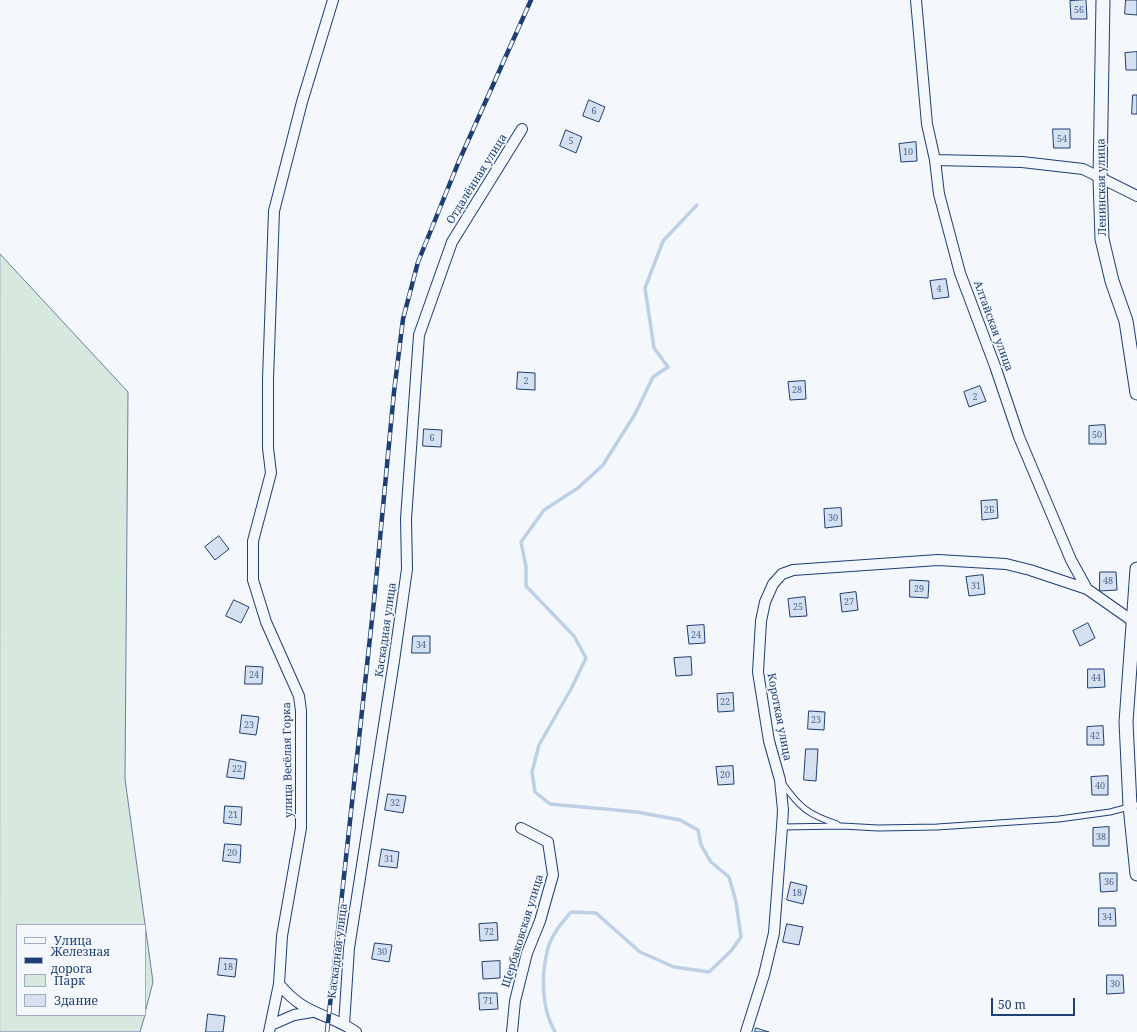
<!DOCTYPE html>
<html>
<head>
<meta charset="utf-8">
<style>
	body { margin:0 }
	#map { position:relative; width:1137px; height:1032px; overflow:hidden; background:#f4f7fb; font-family:"Noto Serif",serif }
	canvas { display:block }
	.legend { position:absolute; left:16px; top:924px; width:130px; height:92px; box-sizing:border-box; background:#f4f7fb; border:1px solid #9eadc5; margin:0; padding:5px 7px; list-style:none; font-size:12px; color:#1d3f73 }
	.legend li { display:flex; align-items:center; gap:8px; height:20px }
	.legend b { width:20px; border:1px solid #9eadc5 }
	.scale { position:absolute; left:991px; top:998px; width:84px; height:18px; box-sizing:border-box; border:2px solid #1d3f73; border-top:0; padding-left:5px; font-size:12px; line-height:14px; white-space:nowrap; color:#1d3f73; -webkit-text-stroke:3px #f4f7fb; paint-order:stroke }
</style>
</head>
<body>
<div id="map">
<canvas width="1137" height="1032"></canvas>
<ul class="legend">
<li><b style="height:5px;background:#f4f7fb"></b>Улица</li>
<li><b style="height:5px;background:#1d3f73"></b>Железная дорога</li>
<li><b style="height:11px;background:#d7e8df"></b>Парк</li>
<li><b style="height:11px;background:#d5e0f0"></b>Здание</li>
</ul>
<div class="scale">50 m</div>
</div>
<script>
const ctx = document.querySelector('canvas').getContext('2d');
ctx.lineJoin = 'round';
function fillPath(path, color) { ctx.fillStyle = color; ctx.fill(path, 'evenodd'); }
function strokePath(path, color, width, dash) { ctx.strokeStyle = color; ctx.lineWidth = width; ctx.lineCap = dash ? 'butt' : 'round'; ctx.setLineDash(dash || []); ctx.stroke(path); }
function label(font, color, halo, rows, align = 'center') {
  ctx.font = font + ' "Noto Serif",serif'; ctx.lineWidth = 3; ctx.setLineDash([]); ctx.textBaseline = 'middle'; ctx.strokeStyle = halo; ctx.fillStyle = color; for (const [text, x, y, turn = 0] of rows) {
    ctx.save(); ctx.translate(x, y); ctx.rotate((+turn || 0) * Math.PI / 180); ctx.textAlign = isNaN(turn) ? turn : align; if (halo) ctx.strokeText(text, 0, 0); ctx.fillText(text, 0, 0); ctx.restore();
  }
}
const green = new Path2D(`
	M0,254L128,392L125,779L153,982L145,1013V925H17V1015H145L140,1032H0Z`);
fillPath(green, '#d7e8df');
strokePath(green, '#687fa3', 1);
strokePath(new Path2D(`
	M555,1032C541,1008 541,974 548,948C552,934 562,923 571,912L596,913L640,952L674,967L709,972L731,951L741,937L736,902L729,877L711,862L701,845L698,830L680,820L637,812L550,804L535,792L532,772L539,745L571,689L586,658L574,636L526,586V567L521,542L544,510L578,488L603,465L635,414L653,377L668,367L654,348L645,288L663,241L697,205`), '#bed0e5', 3.5);
const building = new Path2D(`
	M1086,0L1087,19H1071L1070,1Z
	M1126,0H1137V15L1125,14Z
	M1137,52V70H1126L1125,53Z
	M1133,95H1137V114H1132Z
	M589,100L605,107L599,122L583,116Z
	M1053,129H1070V148H1054Z
	M566,130L582,137L576,153L560,146Z
	M916,142L917,161L901,162L899,144Z
	M946,279L949,297L933,299L930,281Z
	M518,372L535,373V390L517,389Z
	M805,381L806,399L790,400L788,382Z
	M980,386L986,401L969,407L964,392Z
	M1105,425L1106,444H1089V426Z
	M424,429L442,430L441,447L423,446Z
	M997,500L998,518L982,520L981,501Z
	M841,508L842,526L825,528L824,509Z
	M219,536L229,549L215,560L205,547Z
	M1100,572H1116L1117,590L1100,591Z
	M983,575L985,594L969,596L966,577Z
	M910,580L929,581L928,598L910,597Z
	M856,592L858,610L842,612L840,594Z
	M805,597L807,616L790,617L788,599Z
	M234,600L249,607L241,623L226,616Z
	M1088,623L1095,638L1080,646L1073,631Z
	M704,625L705,643L689,644L687,626Z
	M413,636H430V653H412Z
	M691,657L692,675L676,676L674,658Z
	M246,666L263,667L262,684H245Z
	M1088,669H1104L1105,687L1088,688Z
	M733,693L734,711L718,712L717,694Z
	M809,711L825,712L824,730L808,729Z
	M242,715L259,717L256,735L240,733Z
	M1103,726L1104,745H1087V727Z
	M806,749H818L816,781L804,780Z
	M230,759L246,762L244,779L227,777Z
	M733,766L734,784L718,785L716,767Z
	M1108,776V795H1092L1091,777Z
	M388,794L406,796L403,813L385,810Z
	M225,806L242,807L241,825L224,823Z
	M1109,827V846H1093V828Z
	M225,844L241,845L240,863L223,861Z
	M382,849L399,852L397,868L379,866Z
	M1100,873H1117V891L1101,892Z
	M791,882L807,886L803,904L787,900Z
	M1099,908H1115L1116,926H1099Z
	M497,923L498,940L480,941L479,924Z
	M787,924L803,927L799,945L783,942Z
	M375,943L392,945L389,962L372,959Z
	M220,958L237,959L235,977L218,975Z
	M500,961V978L483,979L482,962Z
	M1107,975H1123L1124,993L1107,994Z
	M479,993H497L498,1009L480,1010Z
	M208,1014L225,1016L223,1032H206Z
	M756,1028L769,1032H755Z`);
fillPath(building, '#d5e0f0');
strokePath(building, '#1d3f73', 1);
const service = new Path2D(`
	M783,784C800,808 809,815 837,824
	M782,827L842,826L878,828L937,827L1059,819L1110,812L1137,805`);
const minor = new Path2D(`
	M916,0L927,124L935,160L939,194L960,273L995,366L1019,437L1071,560L1087,589L1134,622
	M935,160L1022,162L1083,169L1137,196
	M279,984C305,1016 326,1012 356,1032
	M271,1025L294,1015L312,1012
	M344,1025L349,948L394,661L407,569L406,519L419,335L452,242L522,129
	M269,1032L279,984L282,936L301,828V711L299,696L266,622L253,580V541L271,473L268,448V379L274,211L302,102L333,0
	M512,1032L515,1001L527,953L540,921L553,875L548,842L521,828
	M746,1032L764,975L774,933L782,827L783,810L780,780L769,741L758,672L761,621L765,602L773,584L782,574L793,570L938,560L1006,564L1030,570L1087,589`);
const tertiary = new Path2D(`
	M1103,0L1100,178L1102,239L1112,281L1126,321L1137,393
	M1137,569L1126,722L1130,806L1137,874`);
strokePath(service, '#1d3f73', 7);
strokePath(minor, '#1d3f73', 12);
strokePath(tertiary, '#1d3f73', 15);
strokePath(service, '#f4f7fb', 5);
strokePath(minor, '#f4f7fb', 10);
strokePath(tertiary, '#f4f7fb', 13);
const rail = new Path2D(`
	M327,1032L374,601L394,392L403,319L418,262L459,161L531,0`);
strokePath(rail, '#1d3f73', 4.5);
strokePath(rail, '#f4f7fb', 3, [9]);
label('9px', '#4b6792', null, [
	["56",1079,10],
	["6",594,111],
	["54",1062,139],
	["5",571,141],
	["10",908,152],
	["4",939,289],
	["2",526,381],
	["28",797,390],
	["2",975,397],
	["50",1097,435],
	["6",432,438],
	["2Б",989,510],
	["30",833,518],
	["48",1108,581],
	["31",976,586],
	["29",919,589],
	["27",849,602],
	["25",798,607],
	["24",696,635],
	["34",421,645],
	["24",254,675],
	["44",1096,678],
	["22",725,702],
	["23",816,720],
	["23",249,725],
	["42",1095,736],
	["22",237,769],
	["20",725,775],
	["40",1100,786],
	["32",395,803],
	["21",233,815],
	["38",1101,837],
	["20",232,853],
	["31",389,859],
	["36",1109,882],
	["18",797,893],
	["34",1107,917],
	["72",489,932],
	["30",382,952],
	["18",228,967],
	["30",1115,984],
	["71",488,1001]
]);
label('11px', '#1d3f73', '#f4f7fb', [
	["Отдалённая улица",477,179,-58],
	["Ленинская улица",1102,187,-91],
	["Алтайская улица",993,326,70],
	["Каскадная улица",386,630,-82],
	["Короткая улица",779,717,79],
	["улица Весёлая Горка",288,760,-91],
	["Щербаковская улица",523,931,-73],
	["Каскадная улица",338,951,-83]
]);
</script>
</body>
</html>
